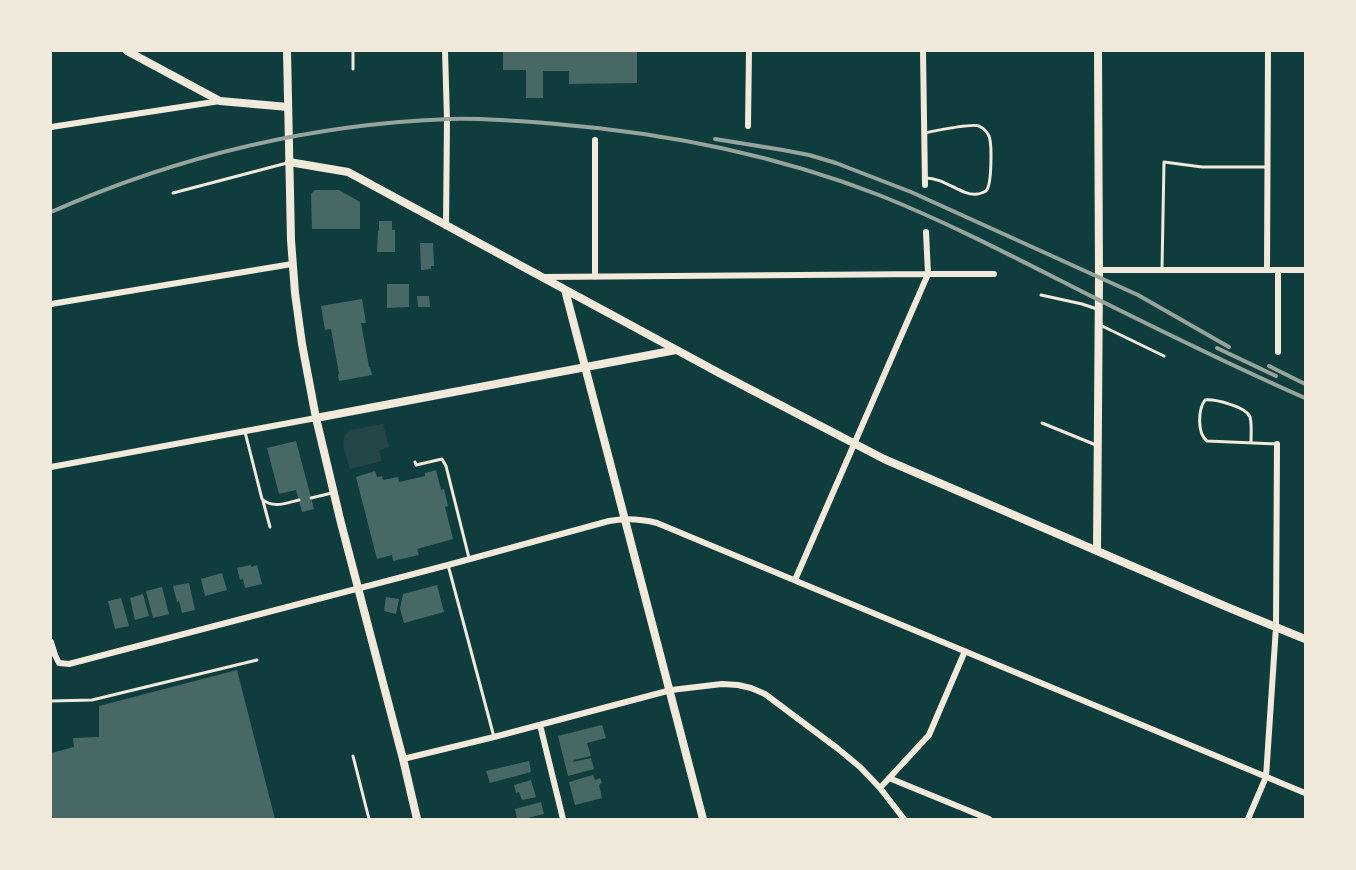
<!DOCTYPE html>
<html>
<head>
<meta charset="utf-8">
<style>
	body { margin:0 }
	#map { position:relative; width:1356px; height:870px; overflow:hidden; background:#0f3d3e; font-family:"Noto Sans",sans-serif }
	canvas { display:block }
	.frame { position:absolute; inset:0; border:52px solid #f1e9da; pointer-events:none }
</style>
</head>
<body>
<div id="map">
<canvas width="1356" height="870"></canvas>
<div class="frame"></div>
</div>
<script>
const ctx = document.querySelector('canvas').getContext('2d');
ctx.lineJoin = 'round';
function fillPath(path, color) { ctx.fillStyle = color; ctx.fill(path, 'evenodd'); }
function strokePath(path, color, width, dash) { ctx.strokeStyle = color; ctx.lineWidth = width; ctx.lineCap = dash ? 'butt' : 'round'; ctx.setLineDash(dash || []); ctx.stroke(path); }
fillPath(new Path2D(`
	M383,424L389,447L379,450L382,461L350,469C347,456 337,439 350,430Z`), '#244646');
fillPath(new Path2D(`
	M503,51H637V83L569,84V71H543V98H526V70H503Z
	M315,190H339L360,202V229H312L311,194Z
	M379,221H392V230H395V252H377L378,231H379Z
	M420,243H433L434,266H431V269L421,270Z
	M387,284H409V307L387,308Z
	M417,296H429L430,307H418Z
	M362,299L366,323H361L369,367H370L372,375L339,381L338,374H339L331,329L325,330L321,306Z
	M296,441L314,509L302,512L296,490L279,494L267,448Z
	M436,470L441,490L444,489L448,506L445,507L453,539L417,549L419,555L393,561L392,555L377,559L356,477L375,471L377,477L382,476L383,480L398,477L399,482L425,476V473Z
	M251,565V567L257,565L262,584L245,588L243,579L240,580L237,568Z
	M222,573L227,590L205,596L201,579Z
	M189,583L195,610L182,613L179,601L177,602L173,586Z
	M437,585L444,612L404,623L400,609L403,594Z
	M162,587L169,614L153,618L146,591Z
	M143,594L149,616L135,620L130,598Z
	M386,597L399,599L396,614L384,611Z
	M121,598L129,626L115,629L108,601Z
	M237,670L275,819H51V753L74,747L73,738L99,737V706Z
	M602,725L606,738L587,743L591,756L574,760L573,762L591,758L594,769L568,776L558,736Z
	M529,761L531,772L490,783L486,771Z
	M593,775L595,780L600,778L602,783L599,785L602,798L575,805L569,782Z
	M531,780L536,797L522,800L519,792L516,793L514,785Z
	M541,802L544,814L523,819H517L515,809Z`), '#486865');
strokePath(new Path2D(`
	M353,69V51
	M924,133C935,131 971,123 979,126C983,128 987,132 989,136C992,144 992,185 986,191C984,192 979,194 977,194C963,197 944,177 925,178
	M173,193L287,163
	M1162,269L1164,162L1202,167H1267
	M1041,295L1082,304L1097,309
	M1100,325L1164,356
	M1042,423L1096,445
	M245,432L262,499C273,509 286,503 299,500
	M1251,442C1251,435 1252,424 1250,417C1247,407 1215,399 1205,400C1198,410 1197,433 1207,441L1277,444
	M415,462L416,465L442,459L446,466L469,558
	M311,498L332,493
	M263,501L270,527
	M448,565L494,737
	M51,701L92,700L257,660
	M353,756L369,819`), '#f1e9da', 3);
strokePath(new Path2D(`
	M445,51L447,119L446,226
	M923,51L925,185
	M748,126L749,51
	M51,127L220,101
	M595,140V277
	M1099,270H1305
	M1267,270L1268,51
	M543,277L928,274H994
	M51,304L292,264
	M1278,352V270
	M51,467L316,418
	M795,580L928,274L926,232
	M51,642L55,655L59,663L69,664L448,565L609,521C626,518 641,519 657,523L1305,793
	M540,725L563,819
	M403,759L494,737L671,690L722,684L738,685L751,688L765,694L837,748L860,767L880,788L904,819
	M889,778L989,819
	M880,788L929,735L965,651
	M1248,819L1266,777L1276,627L1277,444`), '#f1e9da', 6);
strokePath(new Path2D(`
	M127,51L220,101L288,107
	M289,162L348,172L721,374L884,459L1227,607L1305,639
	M565,290L703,819
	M316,418L676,350
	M1097,551L1099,277L1098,51`), '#f1e9da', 8);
strokePath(new Path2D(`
	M287,51L291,240L295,293L302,344L316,418L341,523L403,759L417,819`), '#f1e9da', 8);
strokePath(new Path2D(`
	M715,139L783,150L809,155L836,163L911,192L1138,295L1229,347
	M51,212C176,157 312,124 450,119C485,118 520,121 556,124C666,133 776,155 879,195C949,223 1016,258 1083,292C1157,329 1230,365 1305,398
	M1217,348L1276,376
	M1269,366L1305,384`), '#97a49c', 4);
</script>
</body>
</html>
